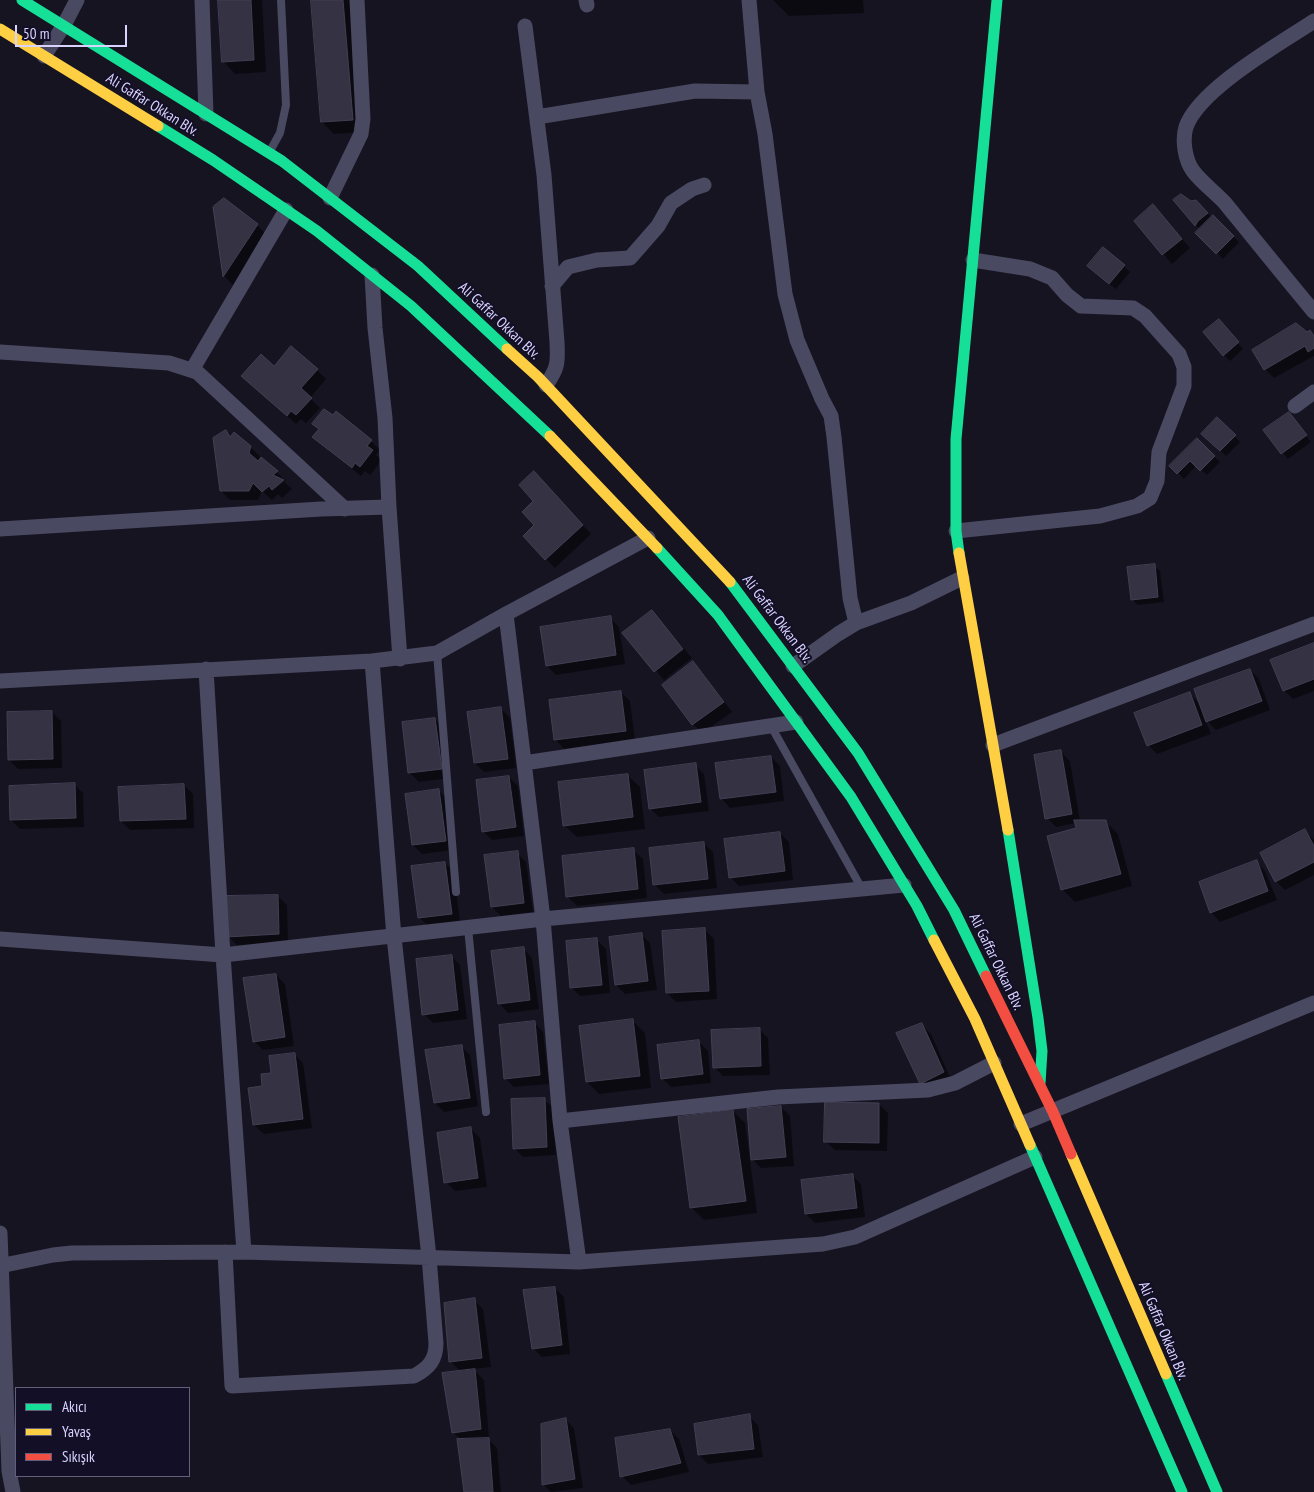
<!DOCTYPE html>
<html>
<head>
<meta charset="utf-8">
<style>
	body { margin:0 }
	#map { position:relative; width:1314px; height:1492px; overflow:hidden; background:#161421; font-family:"PT Sans Narrow",sans-serif }
	canvas { display:block }
	.legend { position:absolute; left:15px; top:1387px; width:175px; height:90px; box-sizing:border-box; background:#130f26; border:1px solid #625e7d; margin:0; padding:6px 9px; list-style:none; font-size:15px; color:#d9d4ff }
	.legend li { display:flex; align-items:center; gap:10px; height:25px }
	.legend b { width:25px; border:1px solid #625e7d }
	.scale { position:absolute; left:15px; top:25px; width:112px; height:22px; box-sizing:border-box; border:2px solid #d9d4ff; border-top:0; padding-left:6px; font-size:15px; line-height:18px; white-space:nowrap; color:#d9d4ff; -webkit-text-stroke:4px #130f26; paint-order:stroke }
</style>
</head>
<body>
<div id="map">
<canvas width="1314" height="1492"></canvas>
<ul class="legend">
<li><b style="height:6px;background:#16e098"></b>Akıcı</li>
<li><b style="height:6px;background:#ffcf43"></b>Yavaş</li>
<li><b style="height:6px;background:#f24e42"></b>Sıkışık</li>
</ul>
<div class="scale">50 m</div>
</div>
<script>
const ctx = document.querySelector('canvas').getContext('2d');
ctx.lineJoin = 'round';
function fillPath(path, color) { ctx.fillStyle = color; ctx.fill(path, 'evenodd'); }
function strokePath(path, color, width, dash) { ctx.strokeStyle = color; ctx.lineWidth = width; ctx.lineCap = dash ? 'butt' : 'round'; ctx.setLineDash(dash || []); ctx.stroke(path); }
function label(font, color, halo, rows, align = 'center') {
  ctx.font = font + ' "PT Sans Narrow",sans-serif'; ctx.lineWidth = 4; ctx.setLineDash([]); ctx.textBaseline = 'middle'; ctx.strokeStyle = halo; ctx.fillStyle = color; for (const [text, x, y, turn = 0] of rows) {
    ctx.save(); ctx.translate(x, y); ctx.rotate((+turn || 0) * Math.PI / 180); ctx.textAlign = isNaN(turn) ? turn : align; if (halo) ctx.strokeText(text, 0, 0); ctx.fillText(text, 0, 0); ctx.restore();
  }
}
fillPath(new Path2D(`
	M219,0H262L266,72L235,74L223,61Z
	M312,0H354L364,132L334,134L322,122Z
	M773,0H863L864,13L789,16Z
	M1175,201L1202,207L1212,218L1213,217L1239,242L1223,259L1197,233L1200,230Z
	M1153,206L1190,248L1172,264L1135,221Z
	M215,207L257,225L266,234L233,285L224,276Z
	M1124,266L1130,272L1116,289L1094,272Z
	M1225,327L1243,349L1230,361L1224,355Z
	M1310,332L1314,335V356L1274,378L1265,369Z
	M274,367L317,370L326,379L310,398L320,408L306,423L301,419L296,424L252,385Z
	M1289,414L1311,442L1288,459L1265,431Z
	M1217,419L1240,442L1226,456L1203,433Z
	M226,432L231,437L250,447L286,481L284,482L292,489L282,498L278,494L272,500L262,491L258,500H230L221,491Z
	M314,437L371,441L380,450L376,455L382,460L370,475L365,471L361,476L323,446Z
	M1197,440L1220,462L1207,475L1196,466L1184,479L1171,466Z
	M543,482L591,534L555,568L546,559L536,525L535,501Z
	M1154,566L1160,571L1164,602L1138,605L1132,599Z
	M652,611L692,658L664,680L624,633Z
	M610,618L619,627L625,664L556,675L547,666Z
	M1314,644V691L1293,699L1284,690Z
	M693,663L702,672L732,712L702,733L693,724L663,685Z
	M1250,670L1259,679L1270,710L1216,730L1205,719L1211,734L1157,754L1148,745L1189,693L1201,705Z
	M621,692L630,701L635,740L564,749L555,739Z
	M501,709L510,718L516,768L484,772L475,763Z
	M52,712L61,721L62,768L18,769L9,760Z
	M435,719L444,728L451,778L419,782L410,773L403,723Z
	M1061,752L1070,761L1080,821L1106,822L1118,834L1132,886L1075,902L1062,889L1078,829L1076,823L1056,827L1047,818Z
	M771,757L780,766L784,801L730,808L721,798Z
	M695,765L704,774L709,811L659,817L650,808Z
	M627,775L640,787L645,829L577,837L564,825Z
	M509,777L518,786L524,836L492,840L483,831Z
	M74,784L83,793L84,827L20,829L11,820Z
	M184,785L193,794L194,828L130,830L121,821Z
	M439,791L448,800L454,850L422,854L413,845Z
	M1305,831L1314,840V875L1285,890L1276,881L1262,854Z
	M780,833L789,842L793,880L739,886L730,877Z
	M703,843L713,852L717,888L664,894L655,885L651,849Z
	M633,850L643,859L647,898L577,906L568,897Z
	M517,853L526,862L533,912L501,916L492,907Z
	M1256,862L1265,871L1277,900L1220,922L1211,912Z
	M445,863L454,872L460,922L428,926L419,917Z
	M278,896L287,905L288,942L237,945L228,936Z
	M705,930L714,939L717,999L676,1002L667,993Z
	M641,934L650,943L657,990L625,994L616,985Z
	M597,940L606,949L610,993L580,996L571,987Z
	M523,948L532,958L539,1009L508,1013L499,1003Z
	M451,956L460,965L467,1019L433,1023L424,1014Z
	M276,975L285,984L294,1046L263,1050L254,1041Z
	M633,1021L645,1033L651,1088L599,1094L587,1082Z
	M534,1022L543,1032L549,1084L514,1087L505,1078Z
	M922,1025L931,1034L952,1082L921,1084Z
	M759,1029L768,1038L770,1075L723,1076L714,1067Z
	M699,1042L708,1051L711,1083L671,1087L662,1078Z
	M461,1046L470,1055L478,1106L444,1112L435,1103Z
	M294,1054L303,1063L312,1128L264,1134L254,1125L264,1087L273,1074Z
	M544,1099L553,1108L556,1155L523,1157L514,1148Z
	M879,1104L888,1113L887,1151L835,1150L825,1141Z
	M781,1107L790,1116L794,1166L761,1168L750,1157H752Z
	M733,1111L745,1123L757,1213L704,1220L692,1208L679,1118Z
	M471,1129L480,1138L487,1187L455,1191L446,1182Z
	M852,1175L861,1184L865,1217L815,1223L806,1214Z
	M555,1288L564,1297L570,1354L542,1357L533,1348Z
	M474,1300L483,1309L491,1367L473,1369L484,1380L489,1438H487L497,1448L501,1492H465L461,1440L453,1432L461,1372L450,1361Z
	M749,1416L758,1425L763,1457L708,1464L699,1455Z
	M565,1419L574,1428L583,1488L551,1492L543,1484Z
	M670,1430L679,1439L689,1472L631,1485L622,1476Z`), '#0007');
const building = new Path2D(`
	M218,0H251L254,60L222,62Z
	M311,0H343L353,120L321,122Z
	M1181,194L1191,201L1196,200L1208,213L1198,221L1195,226L1173,200Z
	M224,198L258,224L223,277L213,207Z
	M1153,204L1182,239L1162,255L1134,221Z
	M1213,215L1234,236L1216,254L1195,233Z
	M1103,247L1125,265L1109,284L1087,266Z
	M1219,319L1239,342L1223,356L1203,332Z
	M1296,323L1307,332L1310,330L1314,336V348L1308,352L1305,346L1264,370L1252,350Z
	M291,346L318,369L301,388L312,398L296,415L291,411L287,416L241,376L261,354L274,366Z
	M324,409L333,415L336,411L372,440L367,446L373,450L360,467L355,463L352,468L312,437L319,429L312,424Z
	M1289,412L1307,435L1281,454L1263,430Z
	M1217,417L1236,435L1220,451L1201,434Z
	M226,430L230,437L234,432L251,446L249,453L258,461L261,457L278,471L273,475L284,480L272,490L269,486L262,492L253,483L249,491H220L213,438Z
	M1197,438L1215,456L1200,471L1190,461L1177,474L1169,466Z
	M534,471L583,525L545,560L523,536L534,525L522,512L533,501L519,485Z
	M1155,564L1158,597L1131,600L1127,567Z
	M652,610L683,649L654,672L622,633Z
	M611,616L616,655L546,666L540,627Z
	M1314,643V679L1283,691L1270,660Z
	M693,661L724,702L692,725L662,685Z
	M1250,669L1262,701L1206,722L1194,689Z
	M621,691L626,731L554,740L549,700Z
	M1190,692L1202,725L1147,746L1134,713Z
	M501,707L508,759L474,763L467,712Z
	M52,711L53,759L8,760L7,712Z
	M435,718L442,769L408,773L402,722Z
	M1061,750L1072,814L1045,819L1034,755Z
	M771,756L776,792L720,799L715,763Z
	M696,763L701,802L649,809L644,770Z
	M628,774L633,817L563,826L558,782Z
	M509,776L516,827L482,832L476,780Z
	M75,783L76,818L10,820L9,786Z
	M184,784L186,819L120,821L118,787Z
	M439,789L446,841L412,845L405,794Z
	M1074,820H1106L1121,874L1061,890L1047,836L1076,828Z
	M1305,829L1314,846V862L1275,882L1260,853Z
	M780,832L785,871L729,878L724,839Z
	M704,842L708,879L653,885L649,848Z
	M634,848L638,889L566,897L562,856Z
	M518,851L524,903L491,907L484,855Z
	M1257,860L1268,891L1210,913L1199,882Z
	M445,862L452,914L418,918L411,866Z
	M278,895L279,934L227,937L225,896Z
	M705,928L709,991L666,993L662,931Z
	M642,933L648,981L615,985L609,937Z
	M597,938L602,985L570,988L566,941Z
	M524,947L530,1000L498,1004L491,951Z
	M452,955L458,1010L422,1015L416,959Z
	M276,974L285,1037L253,1042L243,978Z
	M633,1019L640,1076L586,1082L579,1026Z
	M535,1021L540,1075L504,1079L499,1025Z
	M922,1023L944,1072L920,1084L896,1033Z
	M760,1028L761,1066L713,1068L711,1030Z
	M699,1040L703,1074L661,1079L657,1045Z
	M462,1045L470,1098L434,1103L425,1050Z
	M295,1053L303,1119L253,1125L248,1088L262,1086L261,1074L271,1073L269,1056Z
	M545,1098L547,1147L513,1149L511,1099Z
	M825,1102L879,1103V1143L824,1142Z
	M781,1106L786,1157L751,1160L747,1109Z
	M733,1110L746,1201L690,1208L678,1117Z
	M471,1127L478,1178L444,1183L437,1133Z
	M853,1174L857,1208L805,1214L801,1180Z
	M555,1287L562,1345L532,1349L523,1290Z
	M475,1298L482,1358L449,1362L444,1303Z
	M475,1369L481,1429L452,1433L442,1373Z
	M750,1414L754,1449L698,1455L694,1424Z
	M566,1418L575,1479L542,1485L541,1424Z
	M670,1429L681,1463L620,1477L615,1438Z
	M489,1438L493,1492H464L457,1439Z`);
fillPath(building, '#343243');
strokePath(building, '#433f54', 1);
strokePath(new Path2D(`
	M270,151L280,133L286,105L281,0
	M437,653L456,892
	M771,726L862,889
	M468,928L486,1112`), '#4a4962', 8);
strokePath(new Path2D(`
	M202,0L206,114
	M586,0L587,5
	M749,0L757,92L765,134L785,294L797,340L822,399L831,416L834,437L850,598L856,623
	M1314,21C1281,43 1199,89 1186,127C1182,140 1185,160 1193,171C1202,183 1215,192 1225,203C1255,240 1284,276 1314,312
	M525,26L544,175L557,342C558,363 558,368 546,385
	M44,56L64,25L77,0
	M537,117L695,91L757,92
	M330,198L361,134L363,119L357,0
	M372,275L375,328L385,418L389,507L400,659
	M552,286L568,267L597,260L630,258L658,226L671,203L692,189L704,185
	M0,352L169,363L197,372L345,509
	M192,370L286,210
	M1295,406L1314,392
	M0,529L321,509L389,507
	M956,531L1100,516L1137,506L1150,498L1157,481L1159,452L1184,386V367L1179,354L1145,316L1133,308L1081,306L1067,295L1052,278L1030,269L973,260
	M506,614L543,919L560,1121L579,1262
	M793,666L838,634L856,623L911,603L962,578
	M206,669L223,955L244,1252
	M0,681L372,661L437,653L506,614L648,538
	M993,745L1314,624
	M524,763L796,722
	M0,939L223,955L543,919L904,885
	M560,1121L778,1097L928,1090L955,1083L994,1063
	M1021,1124L1314,1003
	M0,1233L9,1471L13,1492
	M225,1252L232,1386L414,1376C429,1368 436,1360 436,1343L429,1257L394,937L372,661
	M0,1266L53,1255L72,1253L244,1252L579,1262L823,1244L855,1237L1035,1157`), '#4a4962', 15);
strokePath(new Path2D(`
	M22,0L282,161L418,266L507,349
	M158,126L213,160L317,231L411,306L550,436
	M657,548L718,615L851,797L917,906L934,940
	M959,553L956,531V439L997,0
	M730,582L858,753L954,910L986,976
	M1008,830L1038,1018L1042,1051L1040,1083
	M1030,1145L1182,1492
	M1166,1374L1217,1492`), '#16e098', 11);
strokePath(new Path2D(`
	M0,29L158,126
	M507,349L538,377L730,582
	M550,436L657,548
	M959,553L1008,830
	M934,940L975,1019L1030,1145
	M1071,1154L1166,1374`), '#ffcf43', 11);
strokePath(new Path2D(`
	M986,976L1053,1112L1071,1154`), '#f24e42', 11);
label('15px', '#d9d4ff', '#130f26', [
	["Ali Gaffar Okkan Blv.",152,105,32],
	["Ali Gaffar Okkan Blv.",499,321,43],
	["Ali Gaffar Okkan Blv.",777,619,53],
	["Ali Gaffar Okkan Blv.",996,962,64],
	["Ali Gaffar Okkan Blv.",1163,1331,67]
]);
</script>
</body>
</html>
